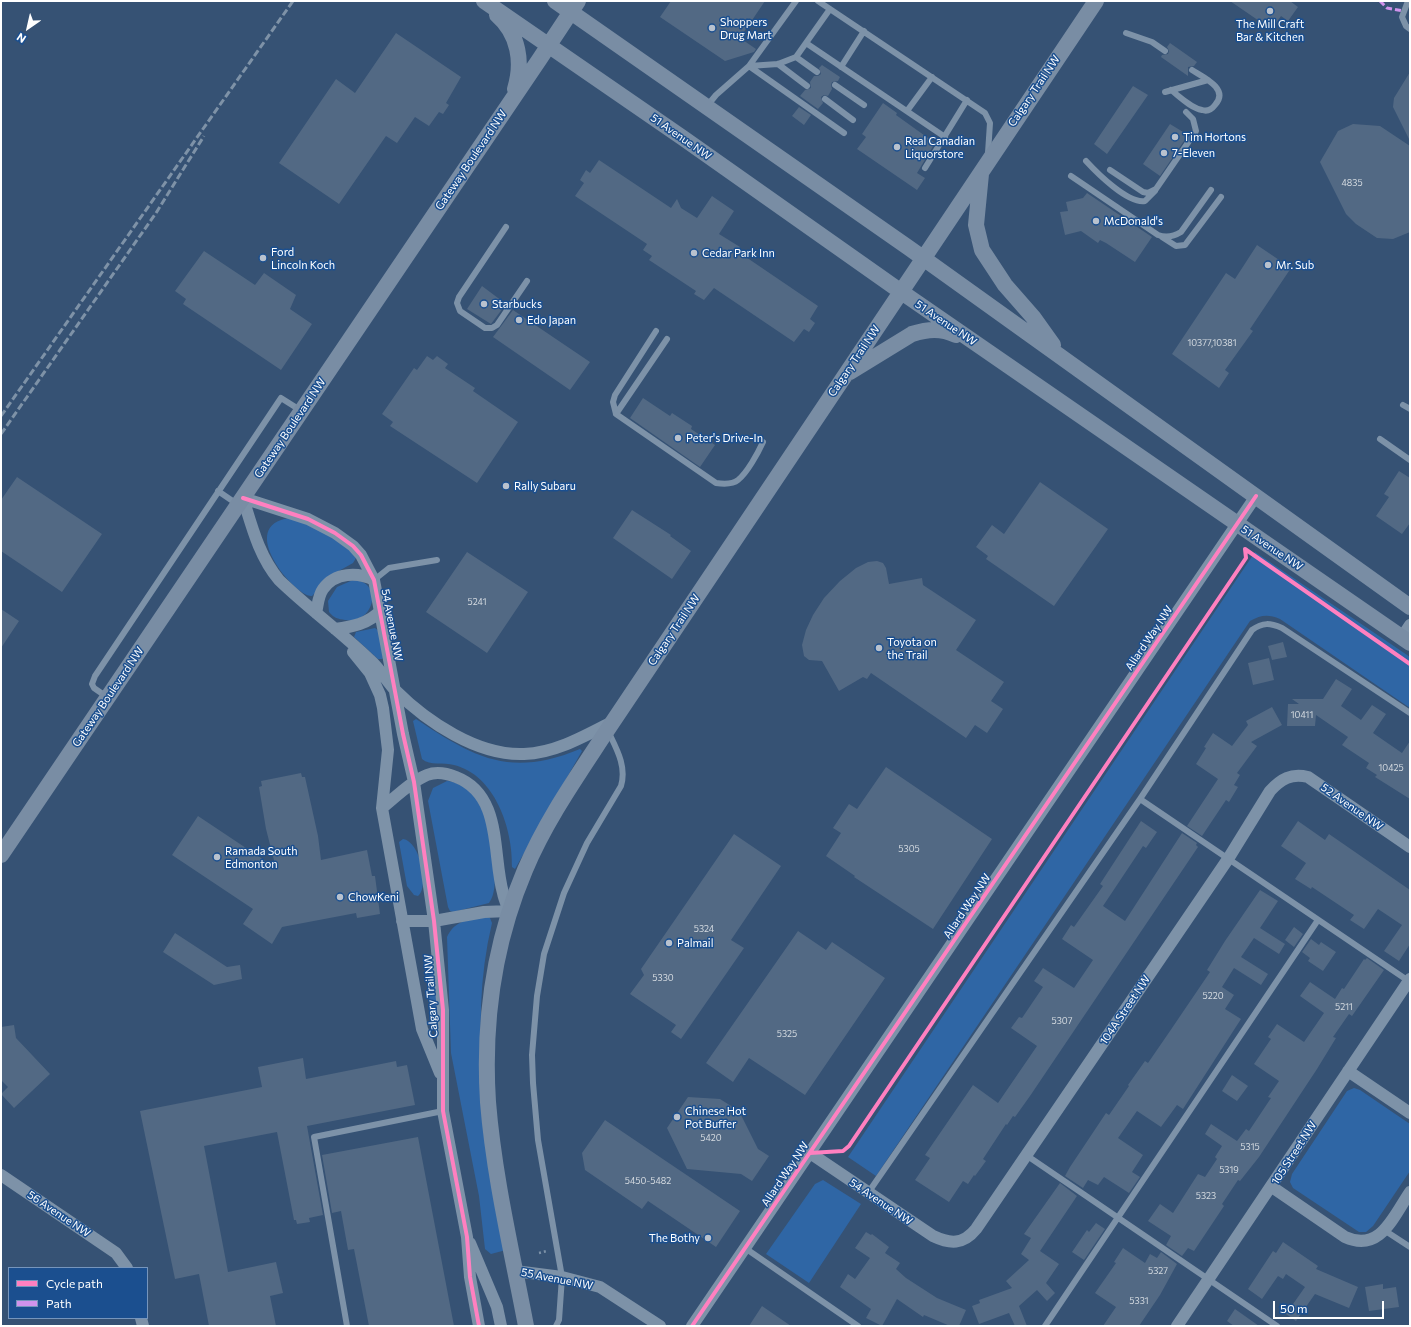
<!DOCTYPE html>
<html>
<head>
<meta charset="utf-8">
<style>
	body { margin:0 }
	#map { position:relative; width:1411px; height:1327px; overflow:hidden; background:#365274; font-family:Commissioner,sans-serif }
	canvas { display:block }
	.frame { position:absolute; inset:0; border:2px solid #fff; pointer-events:none }
	.legend { position:absolute; left:8px; top:1267px; width:140px; height:52px; box-sizing:border-box; background:#1b4f8f; border:1px solid #7695bc; margin:0; padding:5px 7px; list-style:none; font-size:12px; color:#fff }
	.legend li { display:flex; align-items:center; gap:8px; height:20px }
	.legend b { width:20px; border:1px solid #7695bc }
	.north { position:absolute; left:8px; top:8px; width:40px; height:40px; -webkit-text-stroke:3px #1b4f8f; paint-order:stroke; rotate:214deg; font-size:11px; font-weight:700; line-height:16px; text-align:center; color:#fff }
	.north::after { content:''; display:block; margin:auto; width:14px; height:18px; background:#fff; clip-path:polygon(50% 0,100% 100%,50% 72%,0 100%) }
	.scale { position:absolute; left:1273px; top:1301px; width:111px; height:18px; box-sizing:border-box; border:2px solid #fff; border-top:0; padding-left:5px; font-size:12px; line-height:14px; white-space:nowrap; color:#fff; -webkit-text-stroke:3px #1b4f8f; paint-order:stroke }
</style>
</head>
<body>
<div id="map">
<canvas width="1411" height="1327"></canvas>
<div class="frame"></div>
<ul class="legend">
<li><b style="height:5px;background:#ff80c0"></b>Cycle path</li>
<li><b style="height:5px;background:#d193ec"></b>Path</li>
</ul>
<div class="north">N</div>
<div class="scale">50 m</div>
</div>
<script>
const ctx = document.querySelector('canvas').getContext('2d');
ctx.lineJoin = 'round';
function fillPath(path, color) { ctx.fillStyle = color; ctx.fill(path, 'evenodd'); }
function strokePath(path, color, width, dash) { ctx.strokeStyle = color; ctx.lineWidth = width; ctx.lineCap = dash ? 'butt' : 'round'; ctx.setLineDash(dash || []); ctx.stroke(path); }
function label(font, color, halo, rows, align = 'center') {
  ctx.font = font + ' Commissioner,sans-serif'; ctx.lineWidth = 3; ctx.setLineDash([]); ctx.textBaseline = 'middle'; ctx.strokeStyle = halo; ctx.fillStyle = color; for (const [text, x, y, turn = 0] of rows) {
    ctx.save(); ctx.translate(x, y); ctx.rotate((+turn || 0) * Math.PI / 180); ctx.textAlign = isNaN(turn) ? turn : align; if (halo) ctx.strokeText(text, 0, 0); ctx.fillText(text, 0, 0); ctx.restore();
  }
}
fillPath(new Path2D(`
	M290,518L296,519L344,543L356,558L353,563L337,572L312,596C296,598 234,525 290,518Z
	M1255,552L1410,657V708L1280,619C1268,614 1261,615 1250,621L876,1176L848,1157Z
	M353,580C384,581 375,625 345,620C338,619 334,618 329,612L328,601L337,587Z
	M375,628L380,632L383,658L382,659H378L354,637L356,632Z
	M416,719C475,758 510,778 580,749L582,751L515,869L512,867C513,829 495,775 454,765C444,762 430,766 422,759L413,721Z
	M447,781C461,782 474,793 480,805C490,823 503,887 489,903L453,912L450,911L448,907L428,801L433,788Z
	M403,839C420,841 430,887 418,896L414,895L407,886L399,842Z
	M485,916L490,918L492,923C466,1030 491,1143 506,1250L491,1254L485,1249L479,1196L451,1053L447,937C455,920 468,920 485,916Z
	M426,959L433,961L435,970L437,1021L435,1023L432,1020L424,963Z
	M1354,1088L1360,1090L1410,1124V1171L1373,1226L1366,1232H1359L1293,1188L1290,1182L1292,1174L1347,1091Z
	M823,1180L861,1204L809,1283L766,1254L815,1184Z`), '#2f66a5');
fillPath(new Path2D(`
	M671,1H765L740,38L756,49L754,52L725,61L660,17Z
	M1230,1H1290L1298,7L1288,21L1281,16L1274,26L1269,23L1265,25Z
	M396,33L461,77L446,103L449,105L443,114L439,112L429,126L415,117L397,143L386,136L339,204L279,163L336,79L355,93Z
	M1170,43L1197,62L1194,66L1188,67V76L1161,57L1162,55L1168,54L1169,51L1167,47Z
	M822,65L840,77L838,81L832,82L831,85L832,89L828,96L824,95L821,97L823,103L818,109L800,96L805,90L811,88L810,82L814,76H818L821,74L819,68Z
	M1410,72V141L1393,107L1394,98Z
	M1133,86L1148,95L1107,154L1094,144Z
	M883,103L897,113L896,115L935,143L917,173L925,178L917,190L857,149L866,137L862,134Z
	M799,107L811,115L804,125L792,116Z
	M1170,124L1188,135L1160,176L1143,164Z
	M1353,124L1380,126L1410,146V232L1393,239L1377,238L1356,224L1346,214L1320,162L1338,131Z
	M599,160L671,208L677,199L681,208L697,218L712,196L734,211L719,234L740,247L737,251L818,306L810,319L815,323L809,332L804,329L794,342L714,288L704,300L694,294L696,291L649,260L652,256L643,250L647,244L575,196L584,183L580,180L586,170L590,173Z
	M1087,193L1152,237L1135,262L1106,243L1100,240L1098,243L1081,231L1065,235L1060,212L1068,211L1066,202L1083,198Z
	M1257,245L1291,268L1250,329L1253,331L1225,370L1229,373L1219,388L1172,354L1226,273L1235,279Z
	M204,251L255,285L264,273L296,295L290,309L312,324L281,370L183,304L186,299L175,291Z
	M482,286L506,304L491,324L467,309Z
	M513,310L590,362L570,390L493,337Z
	M427,356L433,360L437,356L448,364L445,368L475,388L473,391L518,422L477,483L390,426L393,422L382,414L414,368L417,370Z
	M643,398L670,416L672,413L692,426L691,429L715,445L700,467L630,418Z
	M1399,471L1410,478V523L1402,534L1376,516L1389,497L1384,494Z
	M17,477L102,534L62,592L1,551V500Z
	M1040,482L1108,529L1054,606L986,559L988,556L976,547L992,525L1004,534Z
	M632,510L671,535L670,536L691,551L672,579L613,538Z
	M467,552L528,592L487,653L426,612Z
	M877,561L883,563L886,568L889,584L922,578L923,585L976,620L956,650L1004,682L991,701L1003,709L987,733L975,725L966,738L871,673L867,679L863,677L839,691L822,661L809,660L804,656L802,645L806,630L813,615L824,598L840,581L856,568L868,562Z
	M1,609L19,621L1,648Z
	M1283,642L1287,657L1272,660L1268,646Z
	M1269,658L1274,680L1253,685L1248,663Z
	M1336,679L1352,689L1341,706L1361,720L1372,705L1386,714L1373,733L1402,753L1410,741V799L1375,777L1377,775L1366,768L1369,763L1342,745L1348,737L1316,715L1315,726H1287L1288,704H1299L1292,699H1323Z
	M1272,707L1282,725L1251,742L1257,746L1237,773L1240,775L1234,785L1238,787L1229,802L1226,800L1202,836L1187,826L1218,779L1196,764L1206,748L1204,747L1213,733L1232,746L1248,725L1246,721Z
	M886,767L992,839L933,929L854,877L855,876L826,856L841,833L833,828L849,804L857,809Z
	M301,773L302,777H305L318,836L321,860L367,850L372,876H375L380,914L357,918L356,913L282,927L272,944L243,924L253,909L172,855L198,816L276,868L266,829L259,787L262,786L261,781Z
	M1141,821L1157,832L1146,848L1143,846L1103,906L1125,921L1182,833L1197,843L1196,845L1198,847L1030,1096L1015,1117L1013,1116L1007,1125L1006,1124L983,1159L986,1161L975,1176L974,1175L968,1184L963,1181L949,1202L915,1180L930,1158L925,1155L973,1085L998,1103L1037,1046L1011,1028L1019,1017L1022,1018L1043,987L1034,981L1043,968L1074,988L1093,960L1062,939L1071,925L1074,927L1103,886L1100,884Z
	M1298,821L1325,840L1329,834L1410,890V944L1399,961L1384,951L1402,925L1378,909L1364,929L1350,920L1354,915L1312,887L1311,889L1295,879L1306,863L1281,846Z
	M734,834L781,866L731,940L744,948L681,1039L671,1032L676,1025L630,994L644,975L641,969Z
	M1260,890L1278,901L1260,928L1285,944L1279,954L1254,938L1241,957L1268,974L1261,985L1234,968L1222,987L1234,995L1225,1009L1241,1019L1183,1109L1177,1105L1161,1127L1137,1111L1118,1138L1143,1155L1132,1172L1140,1177L1129,1193L1104,1177L1098,1185L1088,1180L1083,1188L1065,1176L1070,1167L1106,1113L1109,1115L1129,1086L1128,1085L1145,1061L1148,1063L1170,1031L1210,972L1207,970L1225,941Z
	M1294,927L1303,934L1294,947L1285,940Z
	M798,931L826,950L832,942L885,978L805,1095L749,1058L733,1082L706,1063Z
	M175,933L227,967L240,965L242,979L214,985L163,952Z
	M1311,939L1319,945L1321,942L1336,952L1323,971L1308,961L1310,958L1302,952Z
	M1367,958L1384,970L1352,1016L1349,1014L1333,1037L1336,1038L1317,1069L1259,1157L1240,1181L1238,1180L1222,1204L1224,1206L1194,1251L1188,1248L1182,1256L1166,1245L1171,1236L1148,1221L1160,1204L1173,1213L1198,1174L1205,1177L1217,1159L1215,1157L1222,1146L1205,1134L1211,1124L1237,1141L1246,1129L1249,1131L1271,1098L1268,1097L1279,1081L1254,1064L1271,1039L1268,1037L1277,1024L1304,1042L1324,1013L1300,996L1310,982L1335,999L1342,988L1344,989L1364,959L1365,960Z
	M14,1025L16,1038L50,1074L14,1108L1,1094L8,1087L1,1080V1027Z
	M303,1058L306,1079L396,1061L397,1067L407,1065L415,1105L307,1126L323,1215L309,1218L310,1222L297,1224L296,1220H294L277,1132L204,1146L228,1272L276,1262L283,1293L270,1296L276,1326H209L199,1274L175,1279L140,1111L262,1087L258,1067Z
	M1232,1075L1248,1086L1237,1101L1222,1091Z
	M688,1097L720,1099L739,1111L758,1149L769,1156L752,1181L741,1174L687,1169L667,1128Z
	M605,1120L740,1211L716,1247L648,1201L642,1209L585,1170L582,1153Z
	M418,1137L454,1326H369L354,1249L348,1250L341,1211L332,1213L322,1155Z
	M1060,1183L1077,1196L1040,1251L1059,1264L1046,1283L1055,1293L1047,1301L1037,1290L1019,1306L1027,1326H1015L1009,1313L979,1324L972,1306L980,1303L979,1300L1012,1288L1006,1281L1029,1260L1021,1254L1031,1238L1024,1234Z
	M1096,1223L1105,1229L1084,1260L1072,1252L1087,1230L1089,1232Z
	M866,1232L871,1235L872,1234L889,1247L885,1253L900,1263L896,1269L906,1278L937,1298L966,1310L959,1326H950L924,1315L923,1317L897,1299L882,1326L866,1318L871,1309L840,1287L848,1274L855,1279L870,1258L855,1248Z
	M1283,1242L1318,1266L1316,1269L1358,1287L1349,1308L1315,1294L1296,1321L1286,1314L1305,1287L1286,1274L1283,1279L1278,1276L1262,1299L1248,1289L1273,1251L1276,1253Z
	M1123,1248L1145,1263L1150,1254L1157,1258L1161,1252L1177,1264L1160,1295L1139,1326H1103L1116,1307L1095,1293L1116,1263L1114,1262Z
	M1383,1284V1289L1396,1287L1399,1307L1369,1311L1365,1287Z
	M762,1306L791,1326H749Z
	M1235,1309L1259,1326H1234L1227,1321Z`), '#526984');
strokePath(new Path2D(`
	M539,1253L547,1251`), '#7d92a8', 2.5, [2, 3]);
strokePath(new Path2D(`
	M796,1L749,66L844,133
	M818,1L985,113L990,123L988,153
	M1408,1L1402,17L1406,26L1410,29
	M1126,33L1152,42L1165,51
	M806,43L945,137
	M796,57L817,72
	M778,64L807,86
	M841,67L864,31
	M835,85L864,105
	M1171,90C1180,97 1191,108 1202,110C1208,112 1212,109 1215,105C1230,89 1203,77 1192,70
	M1165,92L1208,80
	M825,99L853,120
	M707,106L716,95L749,66L778,64L796,57L830,9
	M907,111L932,77
	M1086,161C1097,173 1128,204 1145,201L1155,191
	M925,168L967,100
	M1110,170L1143,192L1148,193L1156,189L1196,131L1193,119L1186,112
	M1071,176L1158,235C1166,238 1173,237 1181,232L1211,190
	M506,227L459,297L457,303L460,311L485,328H492L497,325L527,281
	M1162,237L1176,246L1185,245L1221,197
	M656,331L615,395L613,402L616,414L716,483C723,484 732,485 738,480C747,473 758,453 763,442
	M1403,405L1410,409
	M616,414L667,339
	M1380,439L1410,460
	M218,491L237,504
	M374,580L389,568L437,560
	M107,697L94,688L92,684L95,676L281,398L300,410
	M1140,799L1410,982
	M1026,1155L1277,1326
	M868,1193L1140,799L1252,630C1263,622 1270,623 1282,628L1410,713
	M1384,1230L1410,1247
	M745,1248L858,1326
	M347,1326L314,1137L443,1111
	M556,1326L559,1320L562,1277L538,1140L533,1083L532,1055L537,996L544,954L564,893L587,843L621,786C627,766 616,748 608,731
	M1045,1326L1318,920`), '#7d92a8', 6);
strokePath(new Path2D(`
	M243,498L308,519L335,533L353,546L361,555L374,580L403,734L414,782L434,921L443,1010V1111L467,1237L470,1277L479,1326
	M243,498C252,527 259,556 279,580C308,608 341,632 370,660C380,669 386,680 395,690C427,722 478,756 524,754C555,753 585,736 612,722
	M316,613C318,605 318,596 323,589C335,572 358,572 374,580
	M335,629C351,627 369,624 381,610
	M1402,637L1410,625
	M353,652L370,673L380,695L383,708L388,750L382,808L422,1029L440,1073
	M382,808C396,797 410,782 427,775C437,771 446,773 456,777C503,795 492,855 503,893C504,899 507,905 509,911L484,912L434,921H402
	M1348,1071L1410,1113
	M810,1153L933,1236C950,1244 963,1245 976,1229L1228,859L1270,791C1281,779 1291,773 1308,777L1410,847
	M1,1175L116,1253L127,1268
	M1272,1187L1345,1237C1380,1253 1393,1217 1410,1192
	M470,1243L497,1307L501,1326
	M515,1271L562,1277L600,1287L660,1326
	M141,1318L143,1326
	M692,1326L1256,496
	M1177,1326L1410,979`), '#7d92a8', 12);
strokePath(new Path2D(`
	M484,1L683,138L900,291L1410,643
	M555,1L909,248L1410,607
	M497,15C519,34 523,63 515,89
	M981,174L976,225L982,250L1005,285L1033,317L1053,345
	M850,372L912,334C928,329 941,328 956,335
	M1,855L539,60L578,1
	M526,1326C512,1252 494,1177 488,1102C483,1023 494,943 525,870C546,820 578,775 608,729L1096,1`), '#798da4', 16);
strokePath(new Path2D(`
	M1,416L293,1
	M1,434L156,213L204,136`), '#7e92a7', 3, [7, 3]);
strokePath(new Path2D(`
	M1380,1L1387,8L1403,11`), '#d193ec', 3, [6, 3]);
strokePath(new Path2D(`
	M243,498L308,519L335,533L353,546L361,555L374,580L403,734L414,782L434,921L443,1010V1111L467,1237L470,1277L479,1326
	M810,1153L843,1151L849,1146L1246,558L1245,549L1410,664
	M692,1326L1256,496`), '#ff80c0', 4);
for (const [x, y, r, color] of [
	[1270,11,4,"#b9c2ce"],
	[712,28,4,"#b9c2ce"],
	[1175,137,4,"#b9c2ce"],
	[897,147,4,"#b9c2ce"],
	[1164,153,4,"#b9c2ce"],
	[1096,221,4,"#b9c2ce"],
	[694,253,4,"#b9c2ce"],
	[263,258,4,"#b9c2ce"],
	[1268,265,4,"#b9c2ce"],
	[484,304,4,"#b9c2ce"],
	[519,320,4,"#b9c2ce"],
	[678,438,4,"#b9c2ce"],
	[506,486,4,"#b9c2ce"],
	[879,648,4,"#b9c2ce"],
	[217,857,4,"#b9c2ce"],
	[340,897,4,"#b9c2ce"],
	[669,943,4,"#b9c2ce"],
	[677,1117,4,"#b9c2ce"],
	[708,1238,4,"#b9c2ce"]
]) { const dot = new Path2D(); dot.arc(x, y, r, 0, 2 * Math.PI); ctx.fillStyle = color; ctx.fill(dot); strokePath(dot, '#1b4f8f', 1.5); }
label('9px', '#d4dae0', null, [
	["4835",1352,183],
	["10377,10381",1212,343],
	["5241",477,602],
	["10411",1302,715],
	["10425",1391,768],
	["5305",909,849],
	["5324",704,929],
	["5330",663,978],
	["5220",1213,996],
	["5211",1344,1007],
	["5307",1062,1021],
	["5325",787,1034],
	["5420",711,1138],
	["5315",1250,1147],
	["5319",1229,1170],
	["5450-5482",648,1181],
	["5323",1206,1196],
	["5327",1158,1271],
	["5331",1139,1301]
]);
label('11px', '#fff', '#1b4f8f', [
	["Shoppers",720,22],
	["Drug Mart",720,35],
	["The Mill Craft",1270,24,"center"],
	["Bar & Kitchen",1270,37,"center"],
	["Tim Hortons",1183,137],
	["Real Canadian",905,141],
	["Liquorstore",905,154],
	["7-Eleven",1172,153],
	["McDonald's",1104,221],
	["Ford",271,252],
	["Lincoln Koch",271,265],
	["Cedar Park Inn",702,253],
	["Mr. Sub",1276,265],
	["Starbucks",492,304],
	["Edo Japan",527,320],
	["Peter's Drive-In",686,438],
	["Rally Subaru",514,486],
	["Toyota on",887,642],
	["the Trail",887,655],
	["Ramada South",225,851],
	["Edmonton",225,864],
	["ChowKeni",348,897],
	["Palmail",677,943],
	["Chinese Hot",685,1111],
	["Pot Buffer",685,1124],
	["The Bothy",700,1238,"right"]
], 'left');
label('11px', '#fff', '#1b4f8f', [
	["Calgary Trail NW",1034,91,-56],
	["51 Avenue NW",681,137,35],
	["Gateway Boulevard NW",471,160,-56],
	["51 Avenue NW",946,323,34],
	["Calgary Trail NW",854,361,-56],
	["Gateway Boulevard NW",290,428,-56],
	["51 Avenue NW",1272,548,34],
	["54 Avenue NW",392,625,79],
	["Calgary Trail NW",674,630,-56],
	["Allard Way NW",1149,638,-56],
	["Gateway Boulevard NW",108,697,-56],
	["52 Avenue NW",1352,807,35],
	["Allard Way NW",967,906,-56],
	["Calgary Trail NW",431,996,-94],
	["104A Street NW",1125,1010,-56],
	["105 Street NW",1294,1153,-57],
	["Allard Way NW",785,1174,-56],
	["54 Avenue NW",881,1202,34],
	["56 Avenue NW",59,1214,34],
	["55 Avenue NW",557,1279,11]
]);
</script>
</body>
</html>
